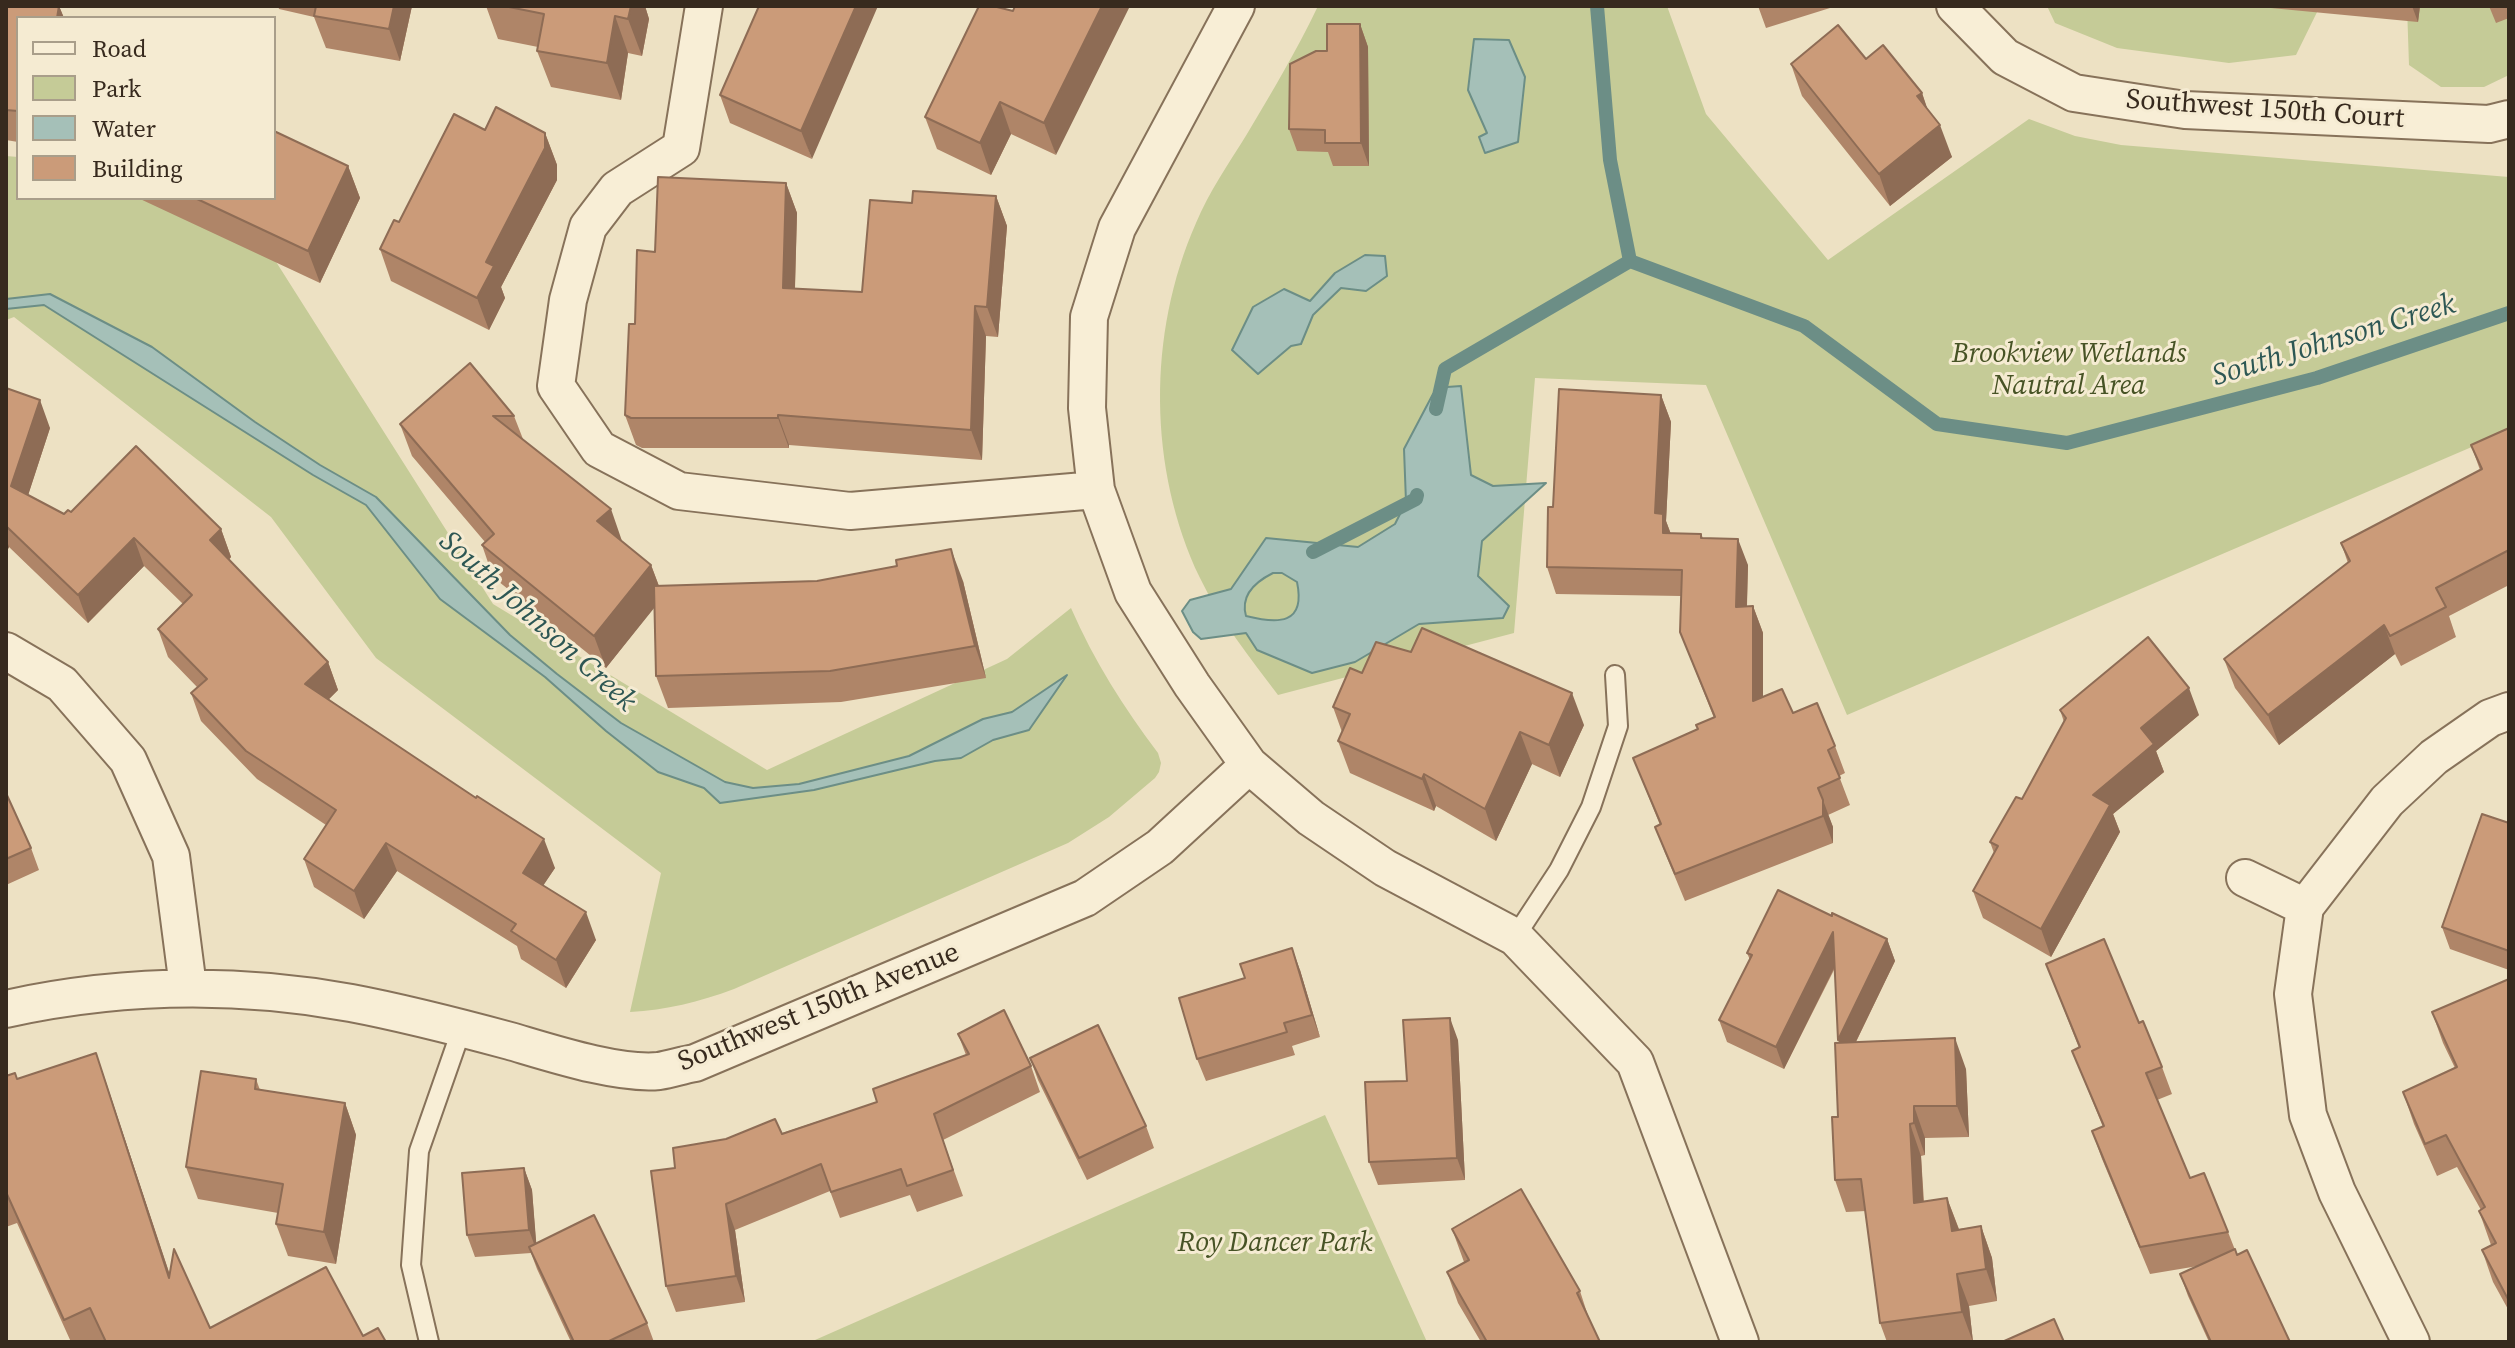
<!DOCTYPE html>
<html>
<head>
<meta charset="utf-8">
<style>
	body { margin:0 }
	#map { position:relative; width:2515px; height:1348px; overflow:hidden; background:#ede1c3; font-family:"Source Serif 4",serif }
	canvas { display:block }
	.frame { position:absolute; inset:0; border:8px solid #372a1e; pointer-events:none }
	.legend { position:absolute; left:16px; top:16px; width:260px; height:184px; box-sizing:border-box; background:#f5ebd2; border:2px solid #a99e8a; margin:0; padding:10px 14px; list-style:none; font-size:24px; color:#372a1e }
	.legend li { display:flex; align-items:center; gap:16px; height:40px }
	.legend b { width:40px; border:2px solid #a99e8a }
</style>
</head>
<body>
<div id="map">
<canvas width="2515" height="1348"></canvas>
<div class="frame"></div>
<ul class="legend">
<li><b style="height:10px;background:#f8eed6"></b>Road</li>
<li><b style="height:22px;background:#c5cb97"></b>Park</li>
<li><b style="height:22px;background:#a5c0b8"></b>Water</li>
<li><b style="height:22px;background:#cb9b79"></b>Building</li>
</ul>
</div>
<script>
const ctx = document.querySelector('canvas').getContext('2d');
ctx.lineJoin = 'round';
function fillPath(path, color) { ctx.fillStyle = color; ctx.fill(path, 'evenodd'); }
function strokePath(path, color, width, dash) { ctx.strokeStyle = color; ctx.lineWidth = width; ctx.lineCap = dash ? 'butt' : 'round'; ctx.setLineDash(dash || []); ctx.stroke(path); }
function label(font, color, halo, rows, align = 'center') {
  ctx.font = font + ' "Source Serif 4",serif'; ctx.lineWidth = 6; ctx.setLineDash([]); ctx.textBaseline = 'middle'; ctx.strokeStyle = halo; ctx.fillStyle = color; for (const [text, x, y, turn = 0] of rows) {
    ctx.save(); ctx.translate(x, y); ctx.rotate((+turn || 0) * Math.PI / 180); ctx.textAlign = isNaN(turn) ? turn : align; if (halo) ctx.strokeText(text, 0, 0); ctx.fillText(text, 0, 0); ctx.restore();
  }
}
fillPath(new Path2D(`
	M1318,6H1667L1706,114L1828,260L2029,119L2075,136L2121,145L2509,177V431L1847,715L1706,385L1535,378L1514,633L1278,695C1250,658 1220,620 1200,578C1148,469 1147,334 1196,223C1209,192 1229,163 1247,134C1272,92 1297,50 1318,6Z
	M2047,6H2320L2296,55L2229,63L2117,48L2055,23Z
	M2407,6H2509V75L2484,87H2441L2409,65Z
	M6,156L18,157V198H148L273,257L493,604L767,770L1007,659L1071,608C1094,661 1124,708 1158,753L1161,763L1159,772L1155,778L1109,817L1068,843L734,989C699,1002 666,1010 630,1012L661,873L376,658L271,517L14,317L6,320Z
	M1325,1115L1427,1342H815V1340Z`), '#c5cb97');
const water = new Path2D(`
	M1474,39L1509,40L1525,77L1518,142L1485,153L1479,137L1487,133L1468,90Z
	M1365,255L1385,256L1387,276L1366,291L1341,288L1313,315L1301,344L1291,346L1258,374L1232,350L1253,307L1284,289L1310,301L1335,273Z
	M50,294L152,347L255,422L320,465L376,497L510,635L557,674L621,723L725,782L753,788L799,784L909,756L983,719L1012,712L1067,675L1029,730L993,740L961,758L935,761L814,790L720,803L704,788L658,772L606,731L545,677L440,599L366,505L313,475L44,305L6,309V299Z
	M1461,386L1471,475L1493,486L1546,483L1482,541L1478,576L1509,606L1503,618L1419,624L1355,662L1312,673L1257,650L1246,633L1201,639L1193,632L1182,611L1190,600L1231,589L1266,538L1358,547L1395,524L1406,502L1404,449L1433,394L1447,387ZM1273,573H1282L1297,582C1306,625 1278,624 1246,616C1240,595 1255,582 1273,573Z`);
fillPath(water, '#a5c0b8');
strokePath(water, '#6c8e86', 2);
strokePath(new Path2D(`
	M1597,6L1610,160L1630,261
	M1436,409L1445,369L1630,261L1804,326L1937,424L2067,443L2317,378L2509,313
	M1313,552L1416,499L1417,495`), '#6c8e86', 14);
const lane = new Path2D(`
	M1515,937L1559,870L1591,807L1618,726L1615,675
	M429,1342L411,1265L419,1151L462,1028`);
const street = new Path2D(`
	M704,6L681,148L617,189L588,227L568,300L556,386L599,449L679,491L850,511L1096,490
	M1236,6L1117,228L1089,317L1087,408L1096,490L1133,592L1192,685L1249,765L1311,818L1385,868L1515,937L1635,1062L1740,1342
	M1955,6L2005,57L2074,93L2185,110L2489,124L2509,119
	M6,651L62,684L128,760L171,856L188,987
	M2245,878L2305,907
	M6,1009C120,984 235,982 351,1003C404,1013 458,1027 510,1041C551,1053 618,1075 659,1071C671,1069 683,1065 695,1063L1085,898L1160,847L1249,765
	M2411,1342L2337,1192L2308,1115L2293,994L2305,907L2387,801L2434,757L2490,718L2509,711`);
strokePath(lane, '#87725a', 22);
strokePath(street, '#87725a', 40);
strokePath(lane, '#f8eed6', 18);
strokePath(street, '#f8eed6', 36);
fillPath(new Path2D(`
	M6,6H59L64,18H18V142L6,140Z
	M278,6H412L400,61L326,48L314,17L279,9Z
	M486,6H645L649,19L642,56L628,53L621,100L551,87L537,51L538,47L498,39Z
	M759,6L812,159L730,123L720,95Z
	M1758,6H1830V8L1766,28Z
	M2250,6H2420L2418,22Z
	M2489,6H2509V18L2496,23Z
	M1013,11L1056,155L1011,134L991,175L937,149L925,117Z
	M1360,24L1368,47L1369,166H1333L1328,152L1297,151L1289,129L1327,51Z
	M1866,59L1922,93L1927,109L1952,157L1890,206L1802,96L1791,64Z
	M485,130L545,133L557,165V180L501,287L505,298L489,330L391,281L380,249L399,222Z
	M348,166L360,198L320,283L138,198H274Z
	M786,183L797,213L795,289L862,292L912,203L996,196L1007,226L998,337L986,336L982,460L789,445V448H642L636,445L625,415L635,324L655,252Z
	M470,363L514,416L523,439L622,541L651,565L659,586L963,581L986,678L841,702L668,708L656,676L654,607L606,668L493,577L482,545L485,542L412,456L400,424Z
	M6,388L50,428L28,495L64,514L71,512L221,529L231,557L229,560L328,662L338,690L329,699L555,868L543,885L596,940L566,988L521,959L517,946L397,871L364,919L314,887L304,859L326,825L257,779L201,721L191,693L197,687L168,657L158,629L183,604L144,566L88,623L9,547L6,553Z
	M1661,395L1671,422L1666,521L1671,534H1701L1703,538L1748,565L1747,606H1753L1763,633V697L1793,713L1835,746L1845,773L1839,776L1850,805L1828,815L1833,827V843L1685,901L1665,853L1655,827L1660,825L1633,758L1698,729L1714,718L1680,632L1681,596L1556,594L1547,567L1553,507Z
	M2509,428V585L2449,616L2456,637L2401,666L2395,654L2279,745L2235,688L2224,659L2348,563L2341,543L2480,470L2471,445Z
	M1362,673L1584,725L1560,777L1532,764L1496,841L1436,806L1434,811L1350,773L1338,741L1342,732L1333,707Z
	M2060,710L2199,715L2156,751L2164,772L2113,814L2120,832L2051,957L1983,918L1973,891L1994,853L1990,842L2022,799L2064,722Z
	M6,793L31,848L39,870L6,885Z
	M2509,823V970L2450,949L2442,927Z
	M1832,916L1887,939L1895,961L1856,1042L1966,1069L1969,1137L1925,1138V1155L1921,1156L1924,1202L1947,1198L1959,1229L1981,1226L1992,1258L1997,1301L1969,1306L1973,1342H1887L1880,1323L1866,1211L1846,1212L1835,1180L1838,1117L1839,1042L1835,968L1784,1069L1727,1042L1719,1020L1750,960L1747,953Z
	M2046,964L2139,1023L2162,1067L2172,1094L2157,1100L2190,1178L2228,1232L2237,1255L2290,1342H2209L2188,1296L2180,1274L2198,1266L2150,1274L2102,1159L2092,1131L2103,1127L2072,1051L2079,1048Z
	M1300,970L1320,1037L1292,1046L1295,1055L1206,1081L1197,1059Z
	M2509,979V1311L2493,1282L2482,1250L2491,1245L2479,1211L2481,1210L2457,1167L2437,1176L2414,1124L2403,1092L2455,1068L2443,1043L2432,1012Z
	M958,1034L1031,1066L1040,1092L943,1140L963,1196L917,1212L910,1195L840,1218L830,1191L735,1230L745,1302L676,1312L666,1286L675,1168L877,1102L966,1055Z
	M1458,1040L1465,1180L1378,1185L1369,1162L1407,1081Z
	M96,1053L170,1275L210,1328L363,1336L386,1342H103L102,1340L98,1342H71L17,1223L6,1227V1076L17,1079Z
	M1030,1058L1146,1126L1154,1148L1087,1180L1038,1080Z
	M256,1079L260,1090L345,1103L356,1135L336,1264L288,1256L276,1224L278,1213L198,1199L186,1167Z
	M524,1168L532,1190L536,1244L647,1323L654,1342H571L537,1269L531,1253L475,1257L467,1235Z
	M1452,1229L1580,1291L1590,1322L1600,1342H1481L1458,1303L1447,1272L1464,1262Z`), '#af8568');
fillPath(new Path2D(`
	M59,6L64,18H57Z
	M394,6H412L400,61L389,29Z
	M631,6H645L649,19L642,56L628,19Z
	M856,6H878L812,159L801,131Z
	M1102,6H1130L1056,155L1044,123Z
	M2412,6H2420L2418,22Z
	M615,16L628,53L621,100L607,63Z
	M1360,24L1368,47L1369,166L1361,143Z
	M1922,93L1933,125L1917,96Z
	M1000,102L1011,134L991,175L980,143Z
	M1940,125L1952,157L1890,206L1879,174Z
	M545,133L557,165V180L501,287L505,298L489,330L477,298L486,262Z
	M348,166L360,198L320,283L308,251Z
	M786,183L797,213L794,318L783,288Z
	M996,196L1007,226L998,337L987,307Z
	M975,306L986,336L982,460L971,430Z
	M1661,395L1671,422L1666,521L1673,540L1672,560L1655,513Z
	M40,400L50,428L22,514L11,486Z
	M778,415L789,445V448L778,418Z
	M611,509L622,541L597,521Z
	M221,529L231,557L220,568L210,540Z
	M6,538L9,547L6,553Z
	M134,538L144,566L88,623L78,595Z
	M1738,539L1748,565L1746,633L1736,607Z
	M951,549L963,581L986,678L975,646Z
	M651,565L663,597L606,668L594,636Z
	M1753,606L1763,633V728L1753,701Z
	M2384,625L2395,654L2279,745L2268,715Z
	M328,662L338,690L316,712L305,684Z
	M2189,688L2199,715L2156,751L2164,772L2113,814L2120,832L2051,957L2041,929L2093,795L2141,728Z
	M1572,693L1584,725L1560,777L1549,745Z
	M1520,732L1532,764L1496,841L1485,809Z
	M1424,774L1436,806L1434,811L1422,779Z
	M1823,800L1833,827V843L1823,816Z
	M544,839L555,868L533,901L523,873Z
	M386,843L397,871L364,919L354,891Z
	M586,912L596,940L566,988L556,960Z
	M1833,932L1841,954L1784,1069L1776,1047Z
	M1887,939L1895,961L1846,1062L1838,1040Z
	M1292,948L1300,970L1320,1037L1312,1015Z
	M1450,1018L1458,1040L1465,1180L1457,1158Z
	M1955,1038L1966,1069L1969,1137L1957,1106Z
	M96,1053L107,1085L181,1309L169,1278Z
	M345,1103L356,1135L336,1264L324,1232Z
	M1914,1106L1925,1138V1155L1914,1123Z
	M1910,1124L1921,1156L1925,1235L1914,1203Z
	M524,1168L532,1190L537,1252L529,1230Z
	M1947,1198L1959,1230L1952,1231Z
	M726,1204L735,1230L745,1302L736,1276Z
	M1981,1226L1992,1258L1997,1301L1986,1269Z
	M1957,1274L1969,1306L1973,1342L1962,1312Z`), '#8e6c55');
const building = new Path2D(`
	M6,6H59L57,18H18V111L6,110Z
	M316,6H394L389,29L314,16Z
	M504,6H631L628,19L615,16L607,63L537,51L544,14Z
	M759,6H856L801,131L720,95Z
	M979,6H993L1013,11L1015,6H1102L1044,123L1000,102L980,143L925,117Z
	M1327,24H1360L1361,143H1325V130L1289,129L1290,64L1316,51H1327Z
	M1838,25L1866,59L1883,45L1922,93L1917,96L1940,125L1879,174L1791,64Z
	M496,107L545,133V148L486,262L494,266L477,298L380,249L394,220L399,222L454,114L485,130Z
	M274,131L348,166L308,251L195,198H274Z
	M658,177L786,183L783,288L862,292L870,200L912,203L913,191L996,196L987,307L975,306L971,430L778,415V418H631L625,415L629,324H635L637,250L655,252Z
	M470,363L514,416H493L611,509L597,521L651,565L594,636L482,545L494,534L400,424Z
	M6,388L40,400L11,486L64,514L68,510L71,512L136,446L221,529L210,540L328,662L305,684L476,798L477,796L544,839L523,873L586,912L556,960L511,931L516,924L386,843L354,891L304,859L336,810L246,751L191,693L207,679L158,629L192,595L134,538L78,595L6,526Z
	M1559,389L1661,395L1655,513L1663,514V533L1701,534V538L1738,539L1736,607L1753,606V701L1782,689L1793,713L1817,703L1835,746L1828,750L1840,778L1818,788L1823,800V816L1675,874L1655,827L1661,824L1633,758L1698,729L1696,725L1715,717L1680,632L1682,570L1547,567L1548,507H1553Z
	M2509,428V550L2436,588L2446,607L2390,636L2384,625L2268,715L2224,659L2350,561L2341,543L2482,469L2471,445Z
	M951,549L975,646L830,671L656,676L654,586L817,581L897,566L896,560Z
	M1422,628L1572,693L1549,745L1520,732L1485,809L1424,774L1422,779L1338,741L1350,714L1333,707L1350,668L1362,673L1376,642L1411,652Z
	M2148,637L2189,688L2141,728L2154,744L2093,795L2110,805L2041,929L1973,891L1998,846L1990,842L2016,797L2022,799L2066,718L2060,710Z
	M6,793L31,848L6,859Z
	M2482,814L2509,823V951L2442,927Z
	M1778,890L1832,916V913L1887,939L1838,1040L1833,932L1776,1047L1719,1020L1752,955L1747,953Z
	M2104,939L2139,1023L2143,1021L2162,1067L2146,1073L2190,1178L2204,1173L2228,1232L2140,1247L2092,1131L2104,1126L2072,1051L2080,1047L2046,964Z
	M1292,948L1312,1015L1284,1023L1287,1032L1197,1059L1179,998L1245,978L1240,964Z
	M2509,979V1301L2482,1250L2496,1243L2479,1211L2485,1207L2446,1135L2425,1144L2403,1092L2457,1067L2432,1012Z
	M1004,1010L1031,1066L934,1114L953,1170L907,1186L901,1169L831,1192L821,1164L726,1204L736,1276L666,1286L651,1171L675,1168L673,1148L726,1139L775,1119L782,1134L877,1102L873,1089L969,1054L958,1034Z
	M1450,1018L1457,1158L1369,1162L1365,1082L1407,1081L1403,1020Z
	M1098,1025L1146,1126L1079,1158L1030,1058Z
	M1955,1038L1957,1106H1914V1123L1910,1124L1914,1203L1947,1198L1952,1231L1981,1226L1986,1269L1957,1274L1962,1312L1880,1323L1861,1179L1835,1180L1832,1117H1838L1835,1043Z
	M96,1053L169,1278L174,1249L210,1328L326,1267L363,1336L378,1328L386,1342H106L90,1308L64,1320L6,1192V1076L15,1073L17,1079Z
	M201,1071L256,1079L255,1089L345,1103L324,1232L276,1224L283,1184L186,1167Z
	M524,1168L529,1230L467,1235L462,1173Z
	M1521,1189L1580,1291L1577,1293L1600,1342H1487L1447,1272L1469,1260L1452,1229Z
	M594,1215L647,1323L607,1342H574L529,1247Z
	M2235,1249L2237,1255L2247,1250L2290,1342H2211L2180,1274Z
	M2054,1319L2064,1342H2002Z`);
fillPath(building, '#cb9b79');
strokePath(building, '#8e6c55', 2);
label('28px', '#372a1e', '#f5ebd2', [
	["Southwest 150th Court",2265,110,4],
	["Southwest 150th Avenue",819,1008,-22]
]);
label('italic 28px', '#475325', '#f5ebd2', [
	["Brookview Wetlands",2069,355],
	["Nautral Area",2069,387],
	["Roy Dancer Park",1275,1244]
]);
label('italic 30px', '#2d5754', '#f5ebd2', [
	["South Johnson Creek",2334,341,-17],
	["South Johnson Creek",537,622,42]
]);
</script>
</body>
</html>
